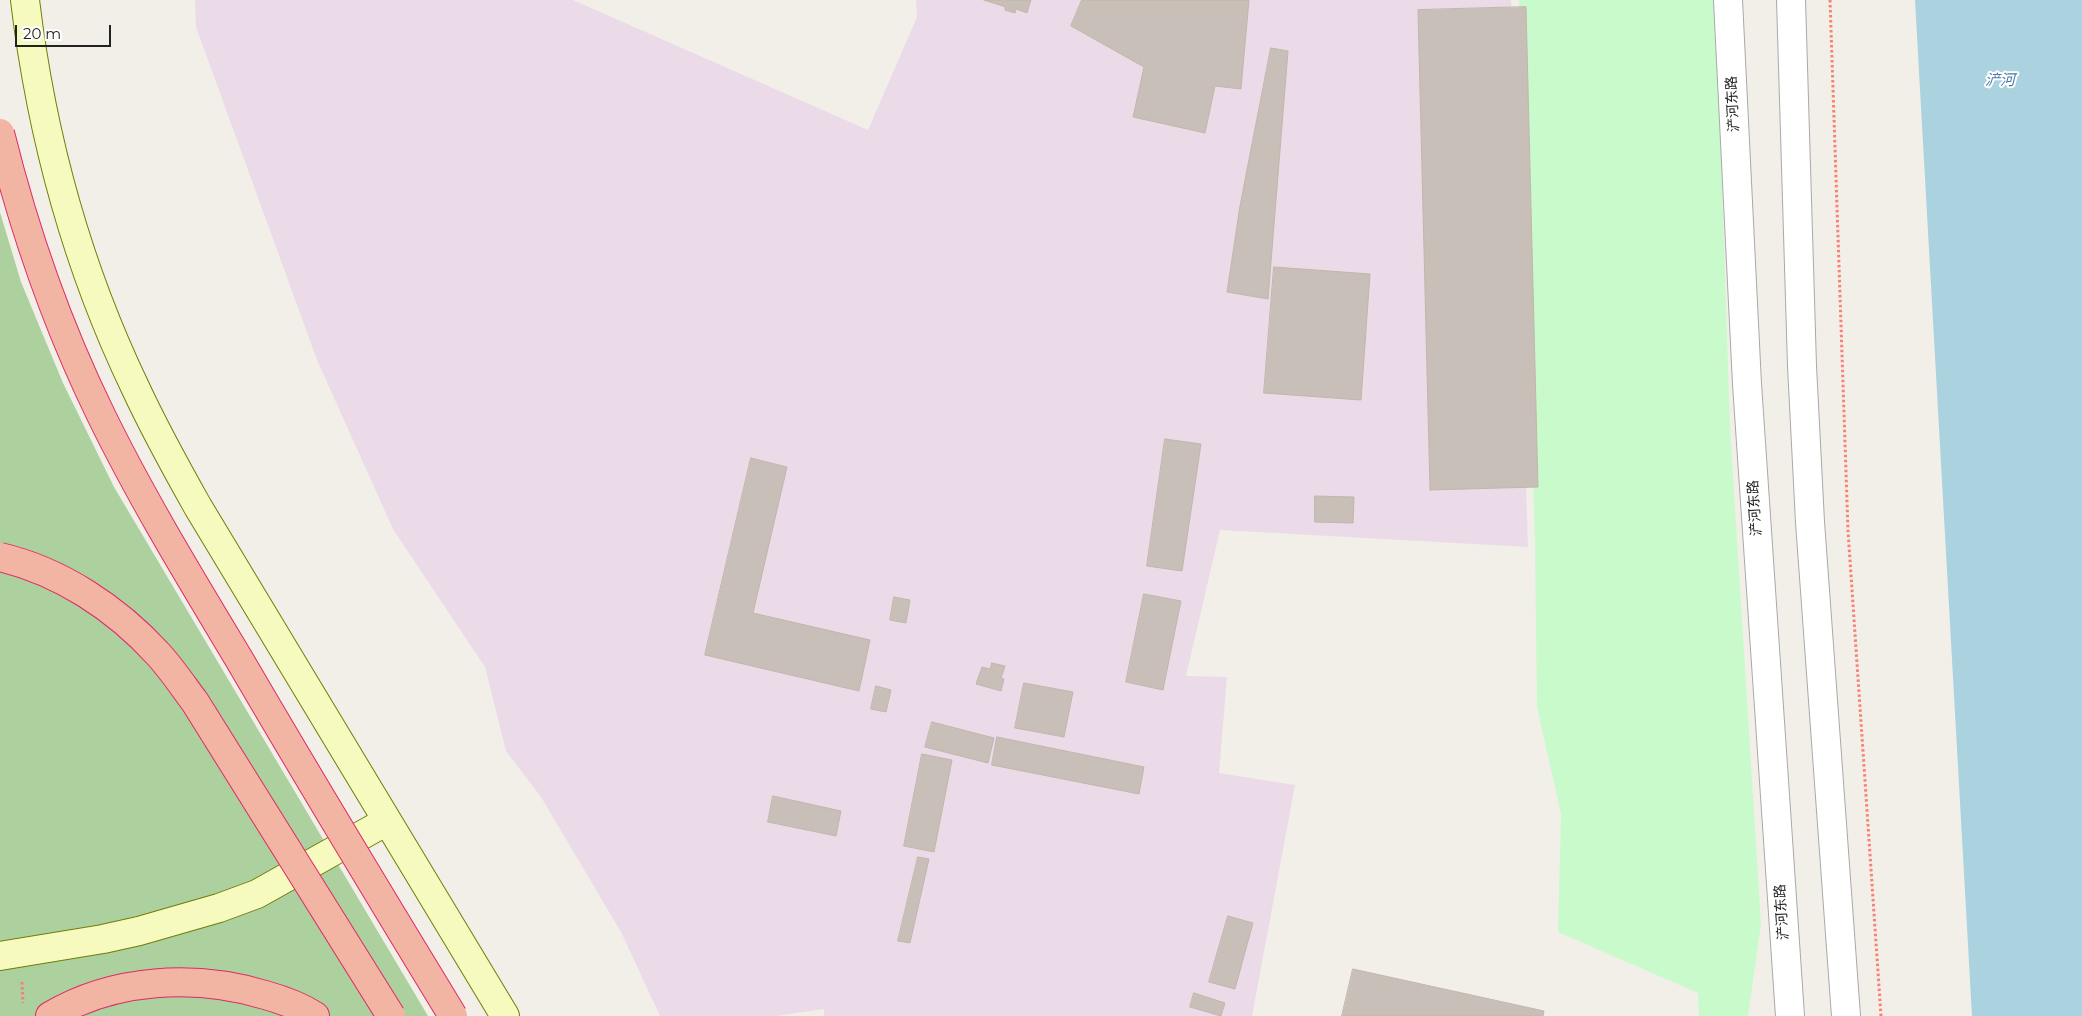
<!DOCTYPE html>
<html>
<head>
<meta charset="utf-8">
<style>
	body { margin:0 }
	#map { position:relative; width:2082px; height:1016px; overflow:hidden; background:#f2efe9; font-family:Montserrat,sans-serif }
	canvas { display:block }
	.scale { position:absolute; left:15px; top:25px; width:96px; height:22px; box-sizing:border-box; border:2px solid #222; border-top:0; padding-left:6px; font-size:15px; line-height:18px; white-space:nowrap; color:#222; -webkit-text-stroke:4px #fff; paint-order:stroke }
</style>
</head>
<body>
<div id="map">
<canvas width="2082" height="1016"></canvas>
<div class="scale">20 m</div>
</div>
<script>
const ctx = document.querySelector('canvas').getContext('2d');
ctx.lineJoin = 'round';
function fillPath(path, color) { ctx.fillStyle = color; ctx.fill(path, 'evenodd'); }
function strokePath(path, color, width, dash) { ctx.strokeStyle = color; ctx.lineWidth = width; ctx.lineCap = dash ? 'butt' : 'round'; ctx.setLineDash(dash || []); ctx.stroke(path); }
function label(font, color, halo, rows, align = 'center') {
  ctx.font = font + ' Montserrat,"Noto Sans SC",sans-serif'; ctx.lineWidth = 4; ctx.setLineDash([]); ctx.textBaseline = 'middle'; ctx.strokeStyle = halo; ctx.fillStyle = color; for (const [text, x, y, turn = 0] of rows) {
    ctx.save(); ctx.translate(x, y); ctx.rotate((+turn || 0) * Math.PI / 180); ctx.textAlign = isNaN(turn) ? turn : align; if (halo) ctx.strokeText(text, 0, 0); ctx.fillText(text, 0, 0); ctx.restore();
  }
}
fillPath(new Path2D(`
	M195,0H573L868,130L917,17L916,0H1511L1528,547L1220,530L1186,676L1227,677L1219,773L1295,785L1252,1016H824V1009L776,1016H660L621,932L541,797L506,751L485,667L393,529L317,360L196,27Z`), '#ebdbe8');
fillPath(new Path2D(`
	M0,212L21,282L63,383L114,487L428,1016H0Z`), '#add19e');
fillPath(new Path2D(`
	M1519,0H1716L1730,428L1761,924L1748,1016H1699L1698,993L1558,932L1561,814L1537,707L1535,544Z`), '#c8facc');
fillPath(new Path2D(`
	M1915,0H2082V1016H1972Z`), '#aad3df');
const building = new Path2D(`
	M984,0H1031L1027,13L1016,9L1015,13L1005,10V7Z
	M1082,0H1249L1241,89L1215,86L1205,133L1133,117L1144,67L1071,26Z
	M1526,7L1538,487L1430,490L1418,10Z
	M1271,48L1288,51L1268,299L1227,292L1240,206Z
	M1274,267L1370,274L1361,400L1264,393Z
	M1165,439L1201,444L1182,571L1147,566Z
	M751,458L787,467L753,613L870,640L859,691L705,655Z
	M1315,496L1354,497L1353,523L1315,522Z
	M1144,594L1181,601L1163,690L1126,682Z
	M894,597L910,600L906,623L890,620Z
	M992,663L1005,666L1001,678L1004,679L1001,691L976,684L982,667L990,669Z
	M1024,683L1073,692L1064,737L1015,728Z
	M876,686L891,690L886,712L871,709Z
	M932,722L994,738L988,763L925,747Z
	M997,737L1144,767L1139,794L992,765Z
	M922,754L952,760L934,852L904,846Z
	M773,796L841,811L836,836L768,822Z
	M918,857L929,859L910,943L898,941Z
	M1228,916L1253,923L1235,989L1209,982Z
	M1353,969L1544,1011L1543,1016H1342Z
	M1194,993L1225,1003L1221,1016L1190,1007Z`);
fillPath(building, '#c7bfb8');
strokePath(building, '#c4b6ab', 1);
const tertiary = new Path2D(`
	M1728,0L1747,384L1790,1016
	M1791,0L1802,366L1810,522L1846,1016`);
const secondary = new Path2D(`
	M25,0C41,133 77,266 135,387C154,428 176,468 198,507L505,1016
	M0,956L103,939L139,931L219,908L257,894L387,821`);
const trunk = new Path2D(`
	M50,1016C114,978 195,974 265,995C283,1000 300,1006 315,1016`);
strokePath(tertiary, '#a9a9a9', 30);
strokePath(secondary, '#707d05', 30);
strokePath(trunk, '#dc2a67', 30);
strokePath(new Path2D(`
	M1830,0L1848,531L1881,1016
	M22,982L23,1003`), '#fa8072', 3, [2.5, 2.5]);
strokePath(tertiary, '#fff', 28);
strokePath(secondary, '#f7fabf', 28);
strokePath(trunk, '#f2b4a3', 28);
const trunkBridge = new Path2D(`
	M0,133C24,230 57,325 101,415C142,499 191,579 239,659C309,779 381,898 453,1016
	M0,557C60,571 116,608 158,654C171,668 183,686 195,702L391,1016`);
strokePath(trunkBridge, '#dc2a67', 30, []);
strokePath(trunkBridge, '#f2b4a3', 28);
label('14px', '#222', '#fff', [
	["浐河东路",1733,104,-93],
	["浐河东路",1755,508,-94],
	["浐河东路",1782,912,-94]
]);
label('italic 15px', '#4a7aab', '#fff', [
	["浐河",2000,81]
]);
</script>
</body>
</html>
